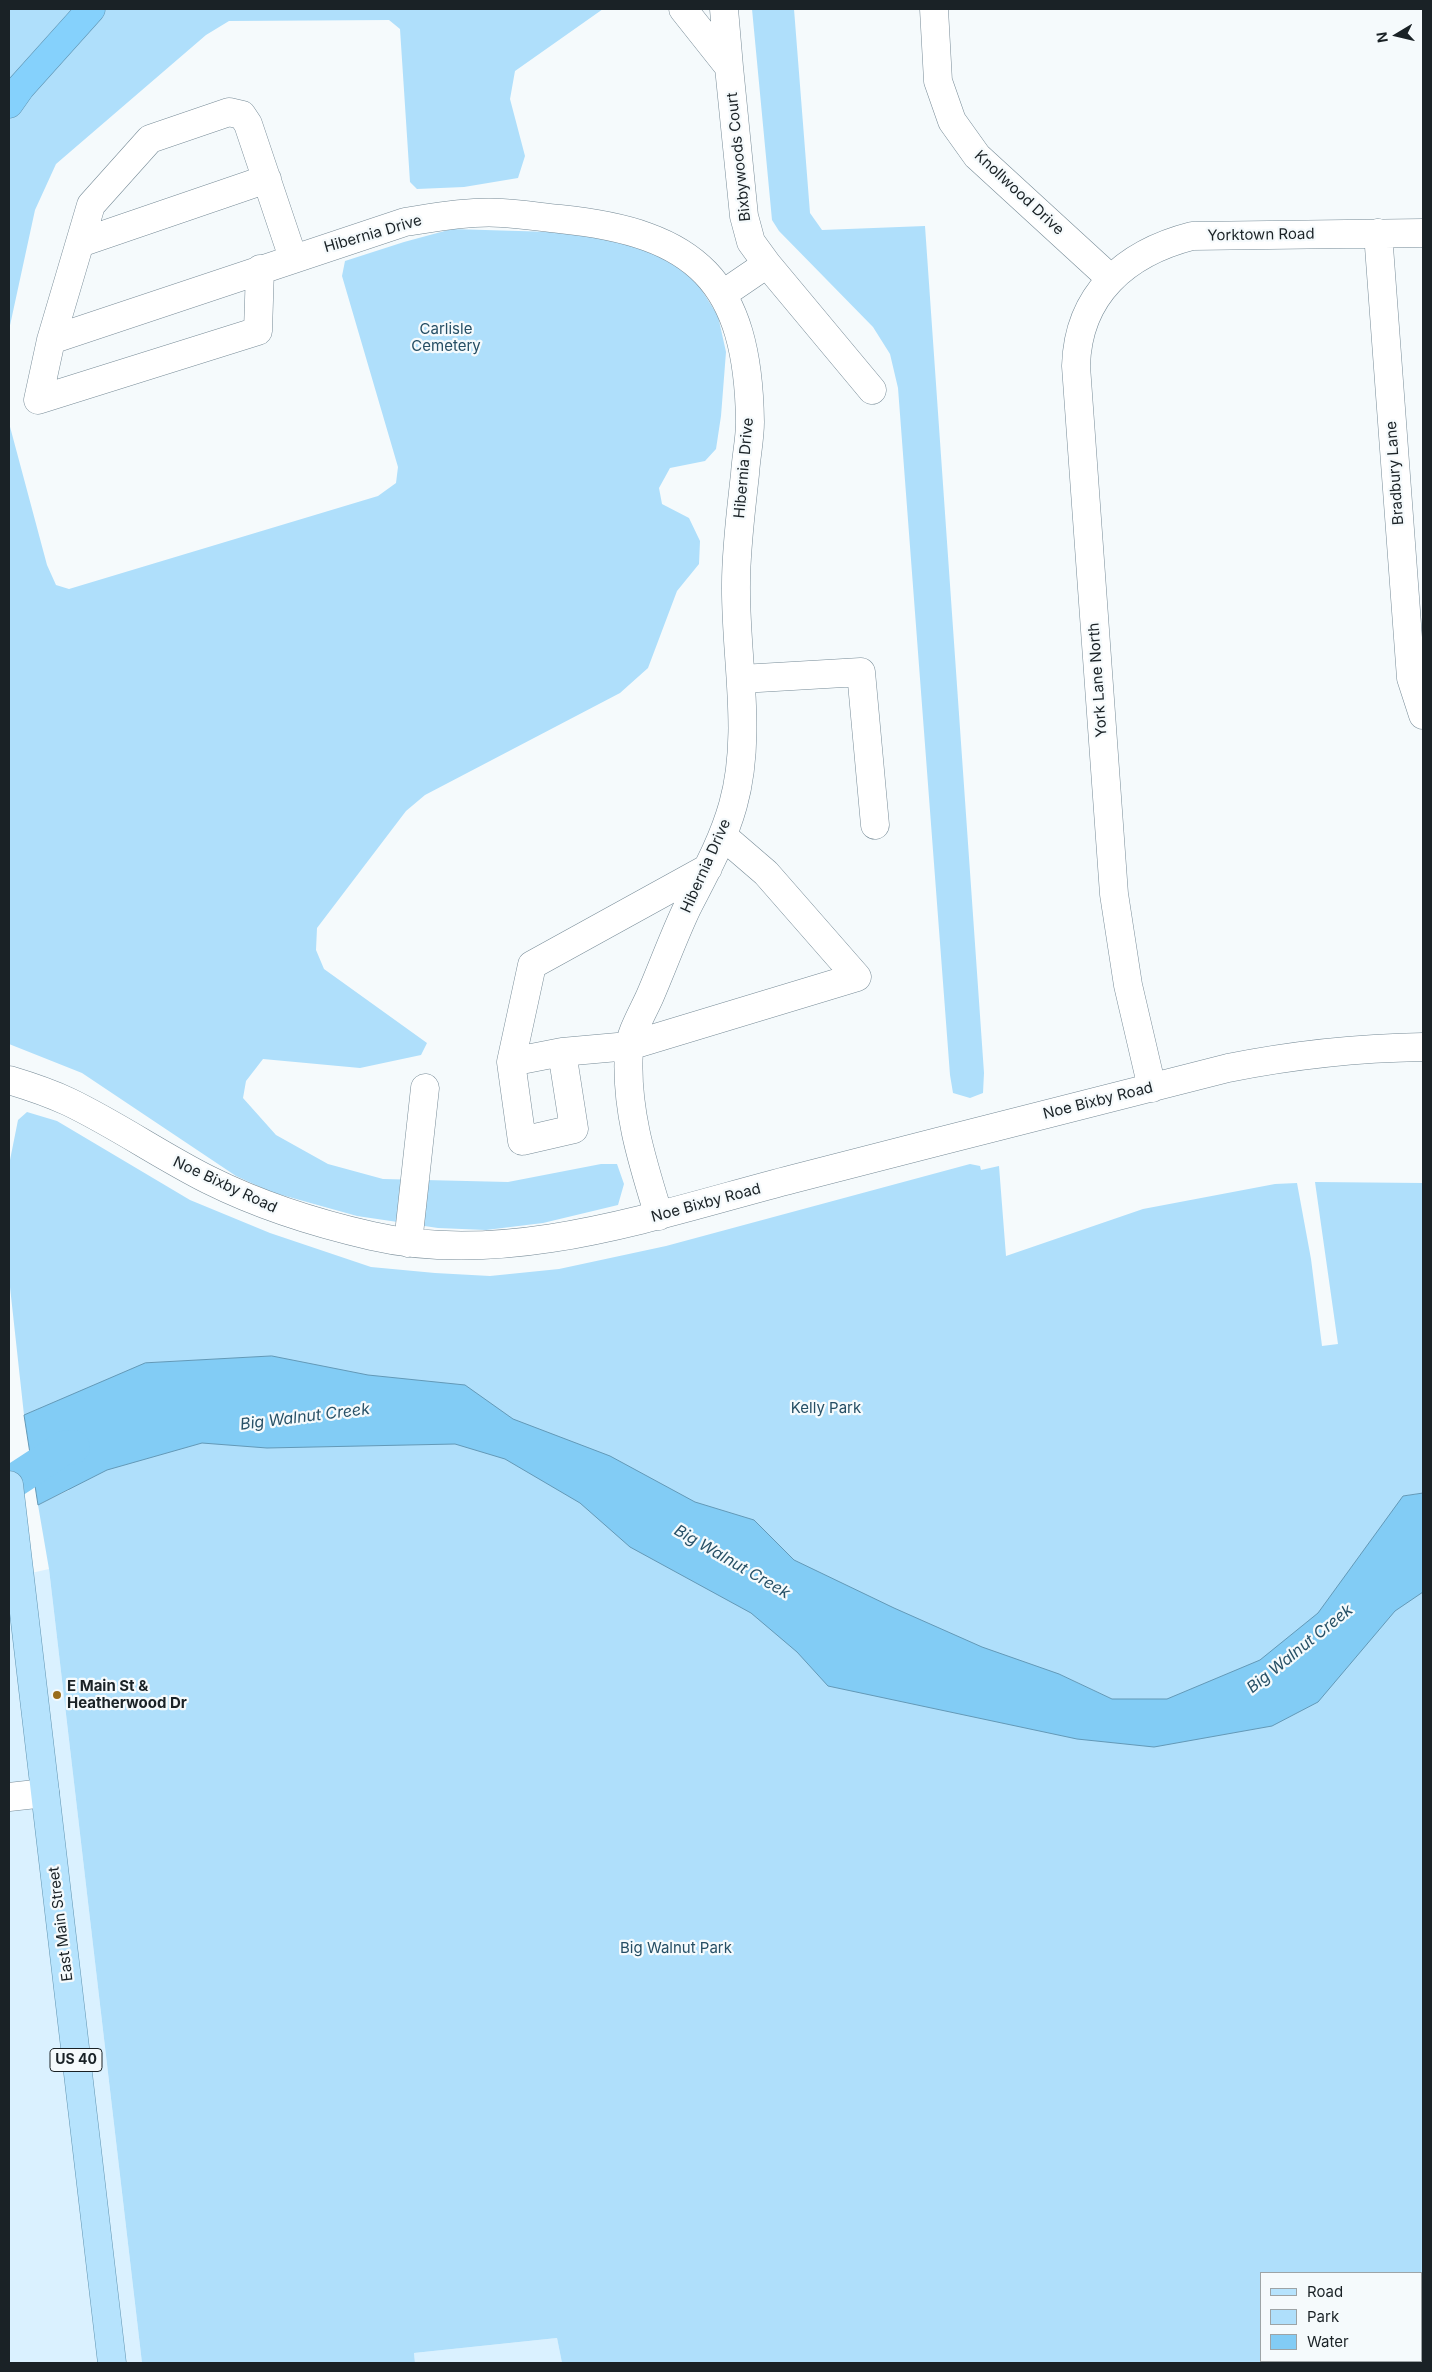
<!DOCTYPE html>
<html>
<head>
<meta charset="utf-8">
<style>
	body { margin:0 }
	#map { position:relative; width:1432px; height:2372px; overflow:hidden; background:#f5fafc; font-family:Inter,sans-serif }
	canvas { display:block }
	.frame { position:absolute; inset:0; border:10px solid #1a2226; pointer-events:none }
	.legend { position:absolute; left:1260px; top:2272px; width:162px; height:90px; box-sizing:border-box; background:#f5fafc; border:1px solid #9da4a6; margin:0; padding:6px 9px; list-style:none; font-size:15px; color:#1a2226 }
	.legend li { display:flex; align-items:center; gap:10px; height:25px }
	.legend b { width:25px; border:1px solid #9da4a6 }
	.north { position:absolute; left:1372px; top:10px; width:50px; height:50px; -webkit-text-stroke:4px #f5fafc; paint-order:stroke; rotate:261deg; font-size:14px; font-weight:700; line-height:20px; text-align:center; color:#1a2226 }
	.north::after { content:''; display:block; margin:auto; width:18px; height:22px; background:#1a2226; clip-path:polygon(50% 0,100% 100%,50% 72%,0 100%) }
</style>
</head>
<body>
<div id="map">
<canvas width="1432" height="2372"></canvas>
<div class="frame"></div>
<ul class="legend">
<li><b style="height:6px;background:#b6e3fd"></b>Road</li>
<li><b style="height:14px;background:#afdffb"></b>Park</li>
<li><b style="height:14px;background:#82ccf5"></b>Water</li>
</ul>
<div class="north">N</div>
</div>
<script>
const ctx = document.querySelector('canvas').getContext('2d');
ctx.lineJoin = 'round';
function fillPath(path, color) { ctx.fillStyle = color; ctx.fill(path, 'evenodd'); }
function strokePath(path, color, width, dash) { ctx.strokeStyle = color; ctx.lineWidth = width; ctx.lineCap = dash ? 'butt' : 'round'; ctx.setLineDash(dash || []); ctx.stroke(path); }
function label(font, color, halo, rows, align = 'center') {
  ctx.font = font + ' Inter,sans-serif'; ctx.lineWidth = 4.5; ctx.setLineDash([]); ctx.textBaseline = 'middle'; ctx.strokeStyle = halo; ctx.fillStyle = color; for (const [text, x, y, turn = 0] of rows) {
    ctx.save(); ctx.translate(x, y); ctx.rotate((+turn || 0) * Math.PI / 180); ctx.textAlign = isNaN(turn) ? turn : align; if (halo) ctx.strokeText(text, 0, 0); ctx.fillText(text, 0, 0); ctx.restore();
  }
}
fillPath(new Path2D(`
	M49,1569L142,2363H9V1578Z
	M557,2338L562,2363H415L414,2353Z`), '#daf1ff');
fillPath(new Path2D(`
	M9,9H75L9,84Z
	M104,9H603L515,71L510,99L525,156L518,178L464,187L417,189L410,182L400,29L389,20L229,21L206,35L56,164L35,210L9,330V120Z
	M752,9H794L810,213L822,230L925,226L984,1073L983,1093L970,1098L953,1093L950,1075L898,388L890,354L873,327L779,231L772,220Z
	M452,229L585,233L663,250L691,273L718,316L726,352L721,416L716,449L705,461L670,468L659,488L662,504L689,518L700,541L699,564L677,591L648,668L620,693L425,795L406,811L317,928L316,950L324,969L427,1043L421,1055L360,1068L263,1059L246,1081L243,1098L276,1135L328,1164L383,1179L508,1182L601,1164H617L624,1184L618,1205L543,1223L486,1230L438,1228L357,1216L271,1192L236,1176L82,1073L9,1044V423L47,565L56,585L69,589L378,496L396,483L398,467L342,276L345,261L404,242Z
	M27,1112L57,1121L190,1200L270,1233L371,1267L435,1273L490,1276L559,1269L666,1246L970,1164L980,1166L981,1170L999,1166L1006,1256L1143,1209L1275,1184L1297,1183L1311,1259L1322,1346L1338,1344L1315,1182L1423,1183V1493L1402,1496L1423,1549V2288L1421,2289V2273H1261V2361H1315L1311,2363H562L557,2338L414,2353L415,2363H142L49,1569L38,1505L69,1490L58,1401L24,1415L9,1278V1165L18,1120ZM1059,1674L1112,1699H1140L1121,1712Z`), '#afdffb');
const water = new Path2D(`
	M272,1356L368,1375L465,1385L513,1419L610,1456L695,1502L754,1520L794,1560L894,1608L982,1647L1059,1674L1112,1699H1167L1260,1660L1318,1613L1403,1496L1423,1493V1592L1395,1611L1318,1702L1272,1726L1154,1747L1077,1739L828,1686L797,1652L751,1613L630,1547L580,1503L505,1459L455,1444L267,1448L202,1443L107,1470L38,1505L24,1415L145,1363Z`);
fillPath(water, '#82ccf5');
strokePath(water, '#6399b7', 1);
strokePath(new Path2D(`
	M9,1484L64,1448L73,1447`), '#82ccf5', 34);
const minor = new Path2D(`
	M683,9L729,67L744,216L751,242L767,264L723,294
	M724,9L729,67
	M934,9L938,81L952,121L977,156L1110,278
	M1378,233L1411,678L1423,715
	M80,243L267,179
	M767,264L872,390
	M260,269L258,331L38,400L51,340L91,205L150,139L229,112L242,115L248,124L293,258
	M51,340L405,222C437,217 469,211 502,213C521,214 540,217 560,219C697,233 748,281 750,422C750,439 746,457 745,474C741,511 736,548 736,584C735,658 753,733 733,805C723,841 705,873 688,906C674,935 663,966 650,996C643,1012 630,1033 629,1050C625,1108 642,1161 659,1216
	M741,679L861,672L875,825
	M708,868L532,965L511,1062L522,1141L574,1129L562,1052L629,1046L857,977L766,873L723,836
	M511,1062L562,1052
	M9,1080C29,1086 50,1093 69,1102C117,1125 161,1156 209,1180C261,1206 315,1223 372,1236C510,1268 661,1213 793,1179C938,1142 1083,1104 1228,1068C1293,1055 1357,1048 1423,1047
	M1152,1088L1128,985L1114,894L1076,366C1078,294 1126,253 1192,236L1423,233
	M408,1243L425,1088
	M9,1797L45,1793`);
const major = new Path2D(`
	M9,1485L112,2363`);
const highway = new Path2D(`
	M9,104L21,87L91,9`);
strokePath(minor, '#778b97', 29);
strokePath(major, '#6094b1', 29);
strokePath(highway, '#6094b1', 29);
strokePath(minor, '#fff', 28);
strokePath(major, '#b6e3fd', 28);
strokePath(highway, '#85d1fc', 28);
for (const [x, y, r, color] of [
	[57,1695,5,"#996d1c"]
]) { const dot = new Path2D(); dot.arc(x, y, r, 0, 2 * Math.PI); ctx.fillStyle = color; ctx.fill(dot); strokePath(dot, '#f5fafc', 2); }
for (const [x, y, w] of [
	[76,2060,52]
]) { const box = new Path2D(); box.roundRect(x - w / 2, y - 11.5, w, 23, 4); ctx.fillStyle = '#f5fafc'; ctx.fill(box); strokePath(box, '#1a2226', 1); }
label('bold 14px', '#1a2226', null, [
	["US 40",76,2060]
]);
label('15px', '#1a2226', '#f5fafc', [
	["Bixbywoods Court",739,157,-96],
	["Knollwood Drive",1019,193,43],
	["Hibernia Drive",373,234,-16],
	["Yorktown Road",1261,235,-1],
	["Hibernia Drive",744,468,-85],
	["Bradbury Lane",1395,473,-94],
	["York Lane North",1098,680,-94],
	["Hibernia Drive",706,866,-66],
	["Noe Bixby Road",1098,1101,-14],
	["Noe Bixby Road",225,1185,25],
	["Noe Bixby Road",706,1203,-15],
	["East Main Street",61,1924,-97]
]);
label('15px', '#254e64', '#f5fafc', [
	["Carlisle",446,329],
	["Cemetery",446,346],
	["Kelly Park",826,1408],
	["Big Walnut Park",676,1948]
]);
label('bold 15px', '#1a2226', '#f5fafc', [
	["E Main St &",67,1686],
	["Heatherwood Dr",67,1703]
], 'left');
label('italic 16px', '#285167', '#f5fafc', [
	["Big Walnut Creek",305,1417,-7],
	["Big Walnut Creek",732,1562,30],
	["Big Walnut Creek",1300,1649,-39]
]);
</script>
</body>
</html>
